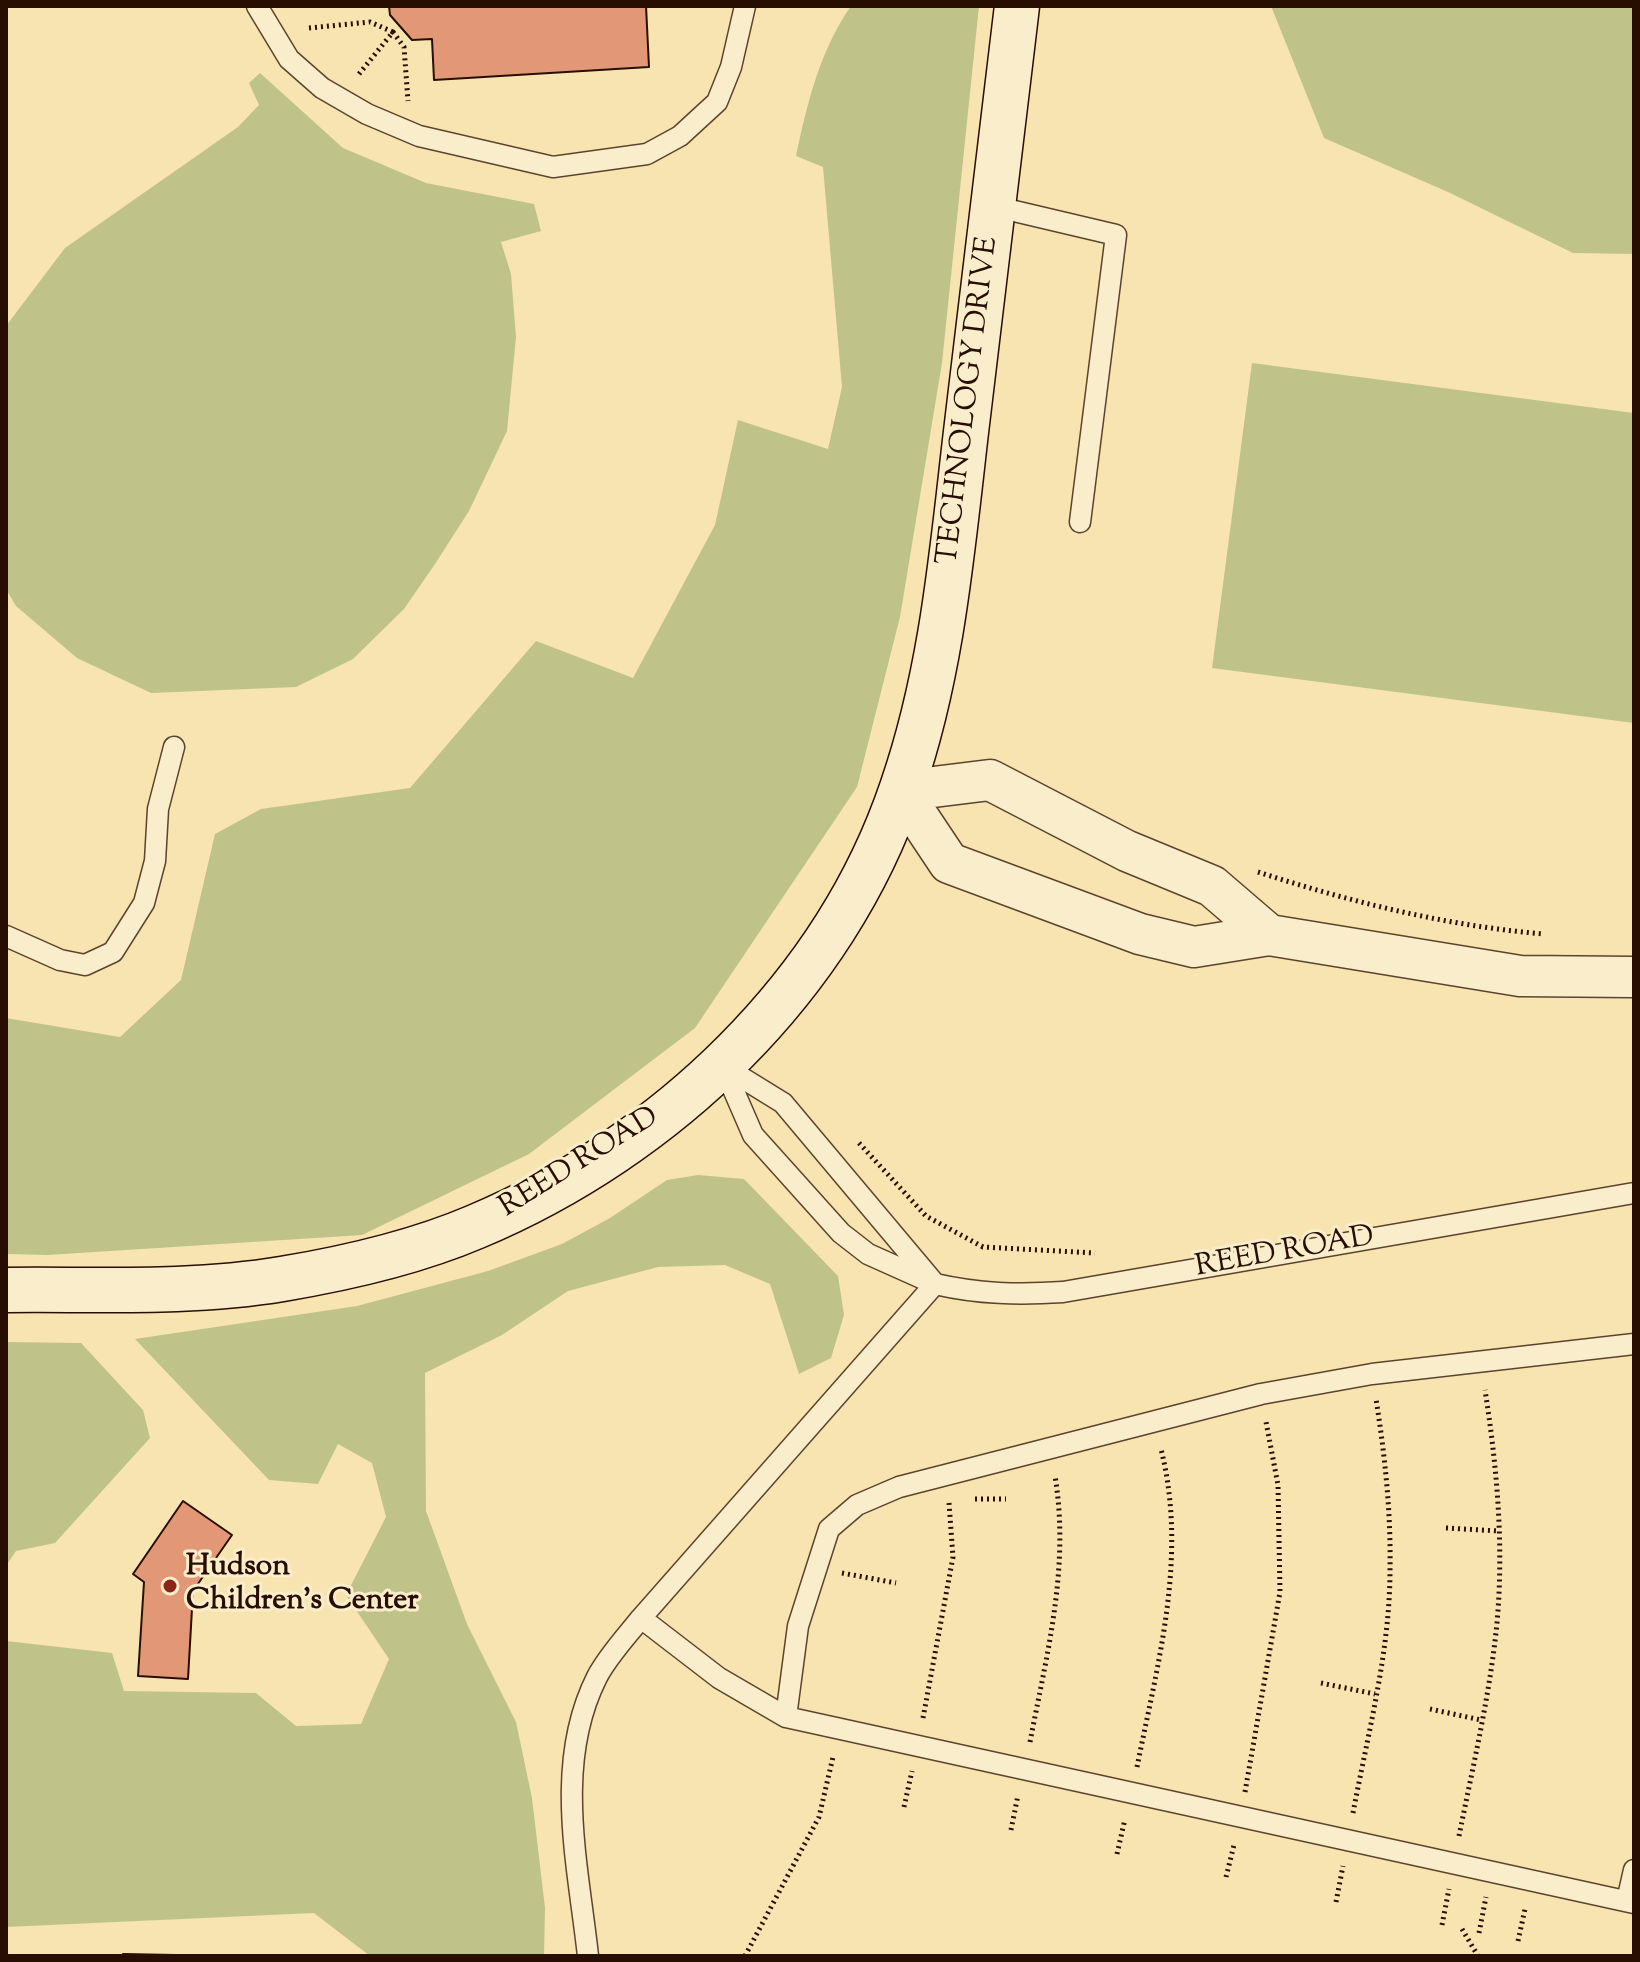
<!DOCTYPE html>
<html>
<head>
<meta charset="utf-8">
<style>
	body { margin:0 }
	#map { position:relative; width:1640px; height:1962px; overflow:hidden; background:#f7e4b1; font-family:"Sorts Mill Goudy",serif }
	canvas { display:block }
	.frame { position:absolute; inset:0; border:8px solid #280e00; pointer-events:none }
</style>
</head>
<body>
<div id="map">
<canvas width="1640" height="1962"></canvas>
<div class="frame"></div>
</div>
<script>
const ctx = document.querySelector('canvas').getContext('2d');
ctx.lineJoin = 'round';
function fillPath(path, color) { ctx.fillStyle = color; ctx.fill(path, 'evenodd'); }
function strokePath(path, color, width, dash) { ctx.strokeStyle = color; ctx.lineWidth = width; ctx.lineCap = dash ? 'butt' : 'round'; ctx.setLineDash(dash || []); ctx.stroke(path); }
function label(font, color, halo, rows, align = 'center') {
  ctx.font = font + ' "Sorts Mill Goudy",serif'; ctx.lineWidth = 6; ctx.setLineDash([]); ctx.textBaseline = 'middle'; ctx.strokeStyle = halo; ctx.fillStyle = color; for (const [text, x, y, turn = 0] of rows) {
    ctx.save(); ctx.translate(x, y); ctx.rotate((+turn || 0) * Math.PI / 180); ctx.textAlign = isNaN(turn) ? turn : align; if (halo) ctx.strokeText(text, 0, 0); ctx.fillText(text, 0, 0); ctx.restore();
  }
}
fillPath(new Path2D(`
	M851,6H979L942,363L900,617L857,787L695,1028L529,1154L362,1235L48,1255L6,1254V1018L120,1037L181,980L215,834L261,809L410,788L536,641L633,678L715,525L738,420L828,449L842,387L823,167L796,156C807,104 820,50 851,6Z
	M1271,6H1634V254L1573,253L1448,192L1324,138Z
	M260,73L343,148L426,183L534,204L541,231L501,242L511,274L516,337L507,431L469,511L435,564L404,609L353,659L296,687L151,693L77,658L16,606L6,589V326L65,248L238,127L259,105L249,83Z
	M1252,363L1634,413V723L1212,668Z
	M698,1175L744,1179L838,1276L844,1315L831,1358L799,1374L770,1284L725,1265L658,1267L568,1291L502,1335L425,1373L426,1511L467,1624L516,1722L532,1798L545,1908L544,1956H370L314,1913L6,1927V1641L112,1653L124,1691L256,1693L296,1726L361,1724L389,1659L346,1595L386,1517L372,1463L338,1444L318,1484L269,1480L135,1339L357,1306L488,1271L562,1244L610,1218L667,1180Z
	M6,1342L81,1343L143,1410L150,1438L55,1543L16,1551L6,1566Z`), '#bfc389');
const building = new Path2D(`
	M389,6H646L649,67L434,80L432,39L412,40L390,15Z
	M183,1501L232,1535L193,1591L188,1679L138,1676L144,1582L133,1574Z
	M123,1954L227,1956H123Z`);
fillPath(building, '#e29877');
strokePath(building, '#280e00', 2);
const lane = new Path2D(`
	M257,6L289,59L322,88L367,114L419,136L553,167L647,154L680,136L717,102L731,67L745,6
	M993,206L1116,235L1080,522
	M6,936L60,960L85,965L113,952L144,903L155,861L158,809L174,747
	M723,1066L783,1103L935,1284L868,1254L841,1233L753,1135Z
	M641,1618L719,1678L786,1717L1634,1903
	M786,1717L798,1626L829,1529L857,1505L899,1487L1261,1394L1372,1374L1634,1344
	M1627,1901L1634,1870
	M588,1956C578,1864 553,1764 597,1677C608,1656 626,1637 641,1618L935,1284C979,1294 1018,1295 1063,1292L1634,1193`);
const street = new Path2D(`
	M1269,935L1212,886L1127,851L990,780L901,791L949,863L1140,934L1194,947L1269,935L1520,976L1634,977`);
const secondary = new Path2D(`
	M6,1290C97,1289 192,1294 282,1279C348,1268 414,1253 475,1227C666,1147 835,986 902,788C942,673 952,552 966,432C983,290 1000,148 1017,6`);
strokePath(lane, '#5c442c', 23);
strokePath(street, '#5c442c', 43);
strokePath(secondary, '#280e00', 47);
strokePath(new Path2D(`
	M309,28L370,22L393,32
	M359,74L393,32L404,47L408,101
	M1258,872C1351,902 1447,926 1544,934
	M859,1143L926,1216L983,1247L1095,1253
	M975,1499H1006
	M1446,1528L1499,1531
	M842,1573L896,1583
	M1321,1683L1375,1694
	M1430,1709L1481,1720
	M923,1718L953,1557L949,1503
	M1030,1742C1047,1653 1070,1567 1055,1476
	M1137,1767C1158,1662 1188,1556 1161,1449
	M1245,1792L1280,1592L1278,1485L1266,1422
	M904,1807L912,1771
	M1353,1813C1368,1733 1390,1651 1390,1570C1391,1512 1385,1456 1376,1399
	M1011,1830L1018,1795
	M1459,1836C1473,1766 1490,1694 1497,1623C1504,1545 1497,1467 1485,1390
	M1117,1854L1125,1819
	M1226,1877L1234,1845
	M1336,1902L1343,1866
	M1442,1925L1449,1889
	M1462,1929L1478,1956
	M1479,1933L1486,1897
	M1518,1941L1525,1909
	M745,1956L819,1817L833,1757`), '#280e00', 5, [2, 4]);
strokePath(lane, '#faedcc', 20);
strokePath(street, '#faedcc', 40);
strokePath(secondary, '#faedcc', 44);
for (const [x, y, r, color] of [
	[170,1586,8,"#8f2418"]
]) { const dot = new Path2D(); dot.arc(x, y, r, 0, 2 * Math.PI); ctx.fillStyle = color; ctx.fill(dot); strokePath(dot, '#faedcc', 3); }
label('30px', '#280e00', '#faedcc', [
	["TECHNOLOGY DRIVE",970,401,-83],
	["REED ROAD",580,1164,-32],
	["REED ROAD",1285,1254,-10]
]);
label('bold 30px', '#280e00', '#faedcc', [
	["Hudson",186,1569],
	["Children's Center",186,1603]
], 'left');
</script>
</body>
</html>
